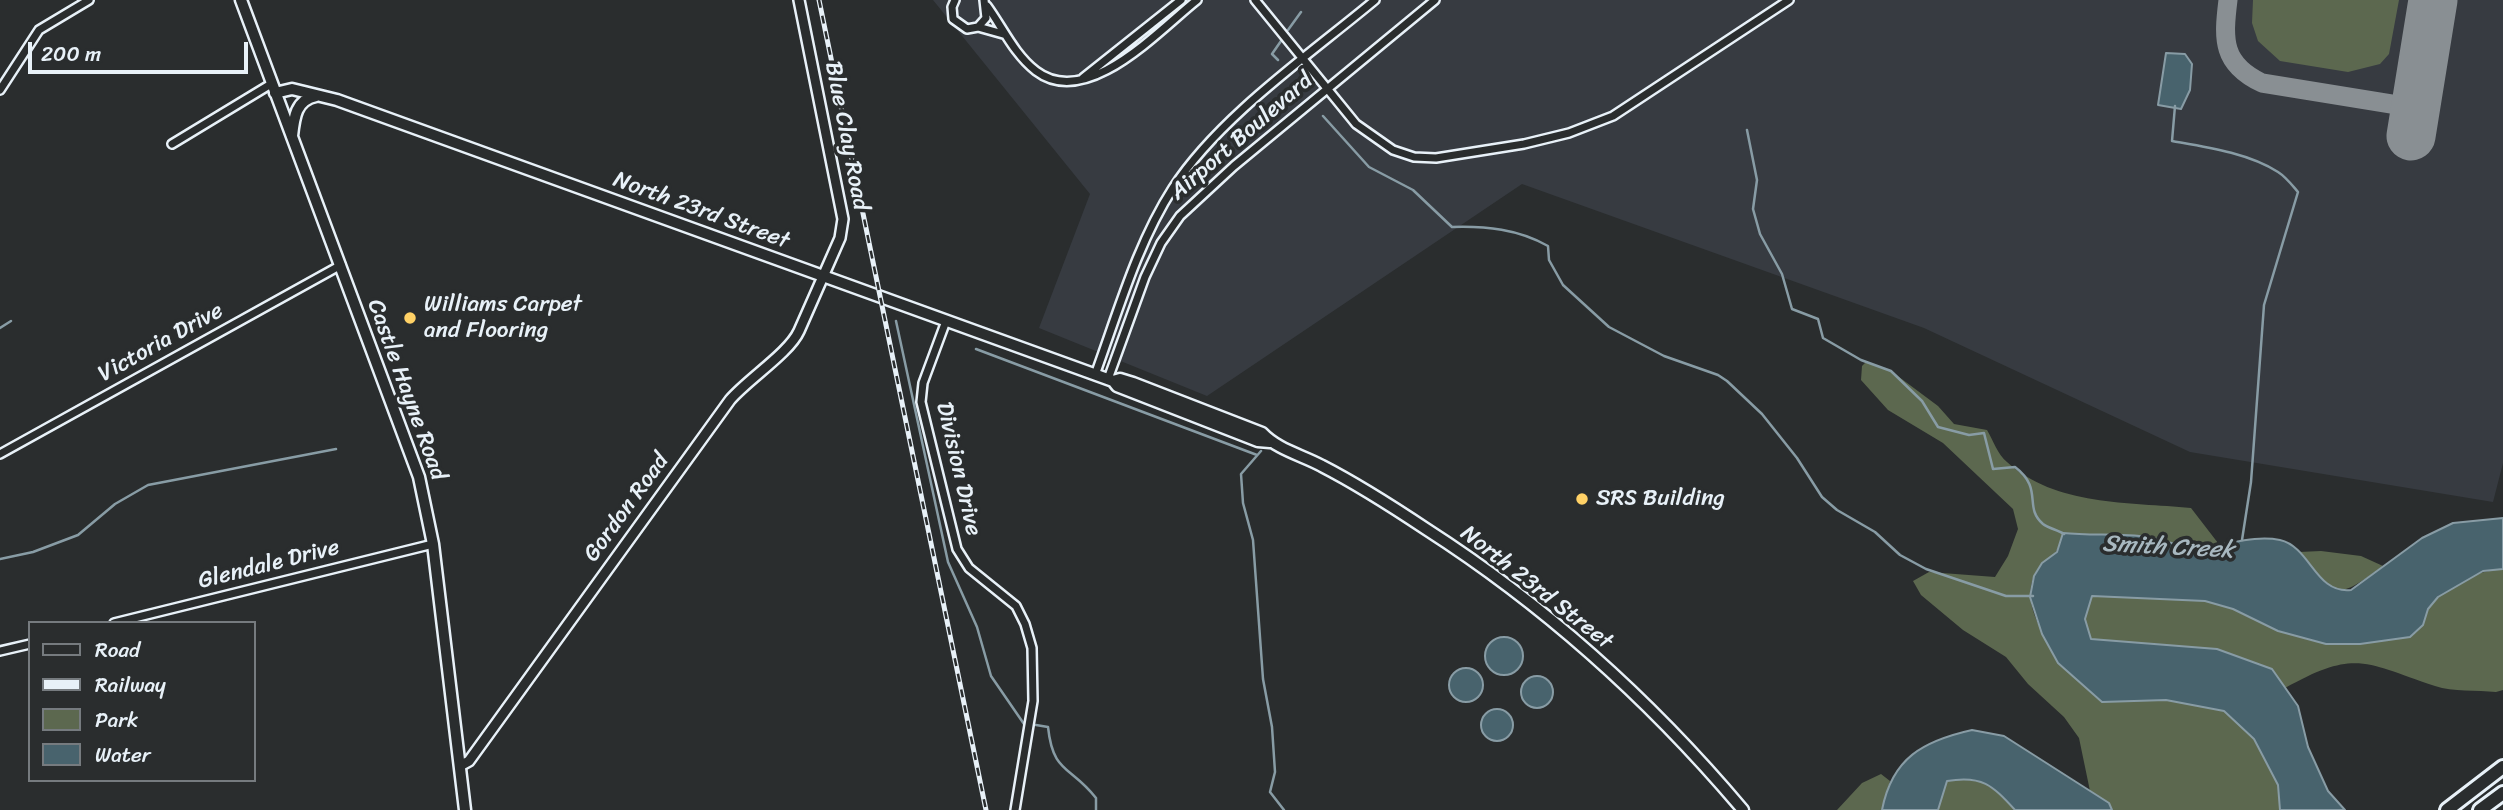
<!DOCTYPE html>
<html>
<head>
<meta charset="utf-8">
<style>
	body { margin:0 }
	#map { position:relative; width:2503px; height:810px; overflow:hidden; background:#2a2d2e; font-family:Sriracha,sans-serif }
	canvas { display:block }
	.legend { position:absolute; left:28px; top:621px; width:228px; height:161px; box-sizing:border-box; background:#2a2d2e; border:2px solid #767b7f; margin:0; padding:9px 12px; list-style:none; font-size:21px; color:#e8f1f8 }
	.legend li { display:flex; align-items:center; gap:14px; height:35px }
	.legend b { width:35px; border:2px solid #767b7f }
	.scale { position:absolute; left:28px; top:42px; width:220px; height:32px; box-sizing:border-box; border:4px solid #e8f1f8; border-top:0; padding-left:9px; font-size:21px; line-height:24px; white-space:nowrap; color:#e8f1f8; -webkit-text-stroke:5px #2a2d2e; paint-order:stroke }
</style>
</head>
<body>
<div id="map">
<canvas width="2503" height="810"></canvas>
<ul class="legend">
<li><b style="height:9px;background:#2a2d2e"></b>Road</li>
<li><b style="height:9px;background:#e8f1f8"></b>Railway</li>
<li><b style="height:19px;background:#5c684f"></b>Park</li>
<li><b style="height:19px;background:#48636d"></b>Water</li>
</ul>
<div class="scale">200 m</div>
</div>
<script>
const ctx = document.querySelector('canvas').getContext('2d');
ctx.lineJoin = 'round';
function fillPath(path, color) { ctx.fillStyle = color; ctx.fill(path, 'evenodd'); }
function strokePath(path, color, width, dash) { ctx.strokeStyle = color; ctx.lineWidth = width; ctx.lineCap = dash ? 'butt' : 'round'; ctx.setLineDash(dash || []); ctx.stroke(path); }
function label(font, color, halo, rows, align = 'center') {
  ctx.font = font + ' Sriracha,sans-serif'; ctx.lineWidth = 7; ctx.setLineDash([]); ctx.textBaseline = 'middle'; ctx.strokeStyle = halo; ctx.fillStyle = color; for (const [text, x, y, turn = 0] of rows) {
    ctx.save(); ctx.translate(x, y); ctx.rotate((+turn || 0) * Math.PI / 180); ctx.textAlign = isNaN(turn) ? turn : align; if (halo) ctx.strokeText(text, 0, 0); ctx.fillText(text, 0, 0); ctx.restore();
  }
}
fillPath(new Path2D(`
	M933,0H2503V463L2493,502L2190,452L1924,328L1522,184L1207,396L1039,328L1090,194Z`), '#373b41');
fillPath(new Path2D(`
	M2253,0H2399L2389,54L2380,64L2348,72L2280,61L2258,41L2252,23Z
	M1866,362L1891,371L1938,406L1954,424L1987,430C1993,440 1998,455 2007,462C2055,506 2129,502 2191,508L2218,543L2190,547L2149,537L2063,533C2061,539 2059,548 2055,553C2047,562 2037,566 2033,578C2018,622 2074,674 2102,702L2166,700L2224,711L2254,739L2278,785L2280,810H2112L2109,803L2090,791L2079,738L2064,717L2028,684L2006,657L1963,630L1921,595L1913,581L1929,572L1995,577L2008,556L2018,529L2013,509L1943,443L1888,410L1861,380L1862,366Z
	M2321,551L2361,556L2383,566C2334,602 2337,597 2299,552Z
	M2503,569V690L2496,692C2477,690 2453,692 2435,686C2366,663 2356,648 2285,688L2272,669L2217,649L2090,639L2085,619L2092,596L2204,601L2233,609L2278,631L2387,639L2410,637C2420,628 2422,621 2428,610C2441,584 2477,571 2503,569Z
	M1881,774L1890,781L1882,810H1837L1862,783Z
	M1973,777L1996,789L2015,810H1938L1947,781Z`), '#5c684f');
const water = new Path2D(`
	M2166,53L2185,54L2192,64L2190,90L2181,109L2158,105Z
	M2503,518V569L2483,571L2438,597L2428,609L2423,625L2410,637L2360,644H2326L2278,631L2233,609L2205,601L2092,596L2085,619L2091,639L2217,649L2272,669L2298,706L2308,747L2328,791L2345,810H2280L2278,785L2254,739L2224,711L2166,700L2102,702L2058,663L2042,634L2030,597L2034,576L2042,563L2057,552L2063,533C2091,536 2120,533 2148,537C2162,539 2176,546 2190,547C2220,549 2249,534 2280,540C2311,547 2315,594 2351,590L2422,538L2453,523Z
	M1485 656a19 19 0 1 1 38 0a19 19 0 1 1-38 0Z
	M1449 685a17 17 0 1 1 34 0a17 17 0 1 1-34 0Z
	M1521 692a16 16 0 1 1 32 0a16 16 0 1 1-32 0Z
	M1481 725a16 16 0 1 1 32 0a16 16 0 1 1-32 0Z
	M1972,730L2004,736L2109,803L2112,810H2015C1992,785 1982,775 1947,781L1938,810H1882C1892,758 1923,741 1972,730Z`);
fillPath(water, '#48636d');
strokePath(water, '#889ca5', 2);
strokePath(new Path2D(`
	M1288,30L1301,12
	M1278,60L1272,54L1281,41
	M2175,106L2172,141C2206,147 2248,153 2278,172C2286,177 2292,185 2298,192L2264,305L2251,482L2242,540
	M1323,116L1369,167L1413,190L1452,227C1486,226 1518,229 1548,246L1549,260L1563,285L1609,327L1664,356L1718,375L1727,381L1762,414L1797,458L1822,497L1837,510L1875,532L1900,555L1926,569L2006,596H2033
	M1747,130L1757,180L1753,209L1760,234L1782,274L1792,309L1818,319L1823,338L1861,360L1891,371L1922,401L1938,427L1969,435L1984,433L1993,469L2015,467C2044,489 2023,507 2043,524C2048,528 2058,530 2064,534
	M896,321L948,562L977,627L991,676L1024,724
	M0,328L11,321
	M976,349L1257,455
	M1261,451L1241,474L1243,503L1253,540L1263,679L1272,727L1275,772L1270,792L1284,810
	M0,559L33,552L78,535L115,504L148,485L336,449
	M1036,725L1048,727C1053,774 1070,765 1096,798V810`), '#889ca5', 2.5);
strokePath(new Path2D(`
	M2228,0C2223,40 2222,64 2262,83L2416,108`), '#898f93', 19);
strokePath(new Path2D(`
	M2411,136L2433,0`), '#898f93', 49);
const minor = new Path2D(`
	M955,0L952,7L953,19L967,29L978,27L986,18L984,0
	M1255,0L1356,124L1393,150L1414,157L1436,158L1524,144L1569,133L1613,116L1789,0
	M987,6C1003,28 1014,54 1036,71C1087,110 1159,30 1197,0
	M978,27L1003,34
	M1083,78L1181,0
	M0,90L39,30L89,0
	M172,144L271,84
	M946,321L923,383L921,402L957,549L969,568L1016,606L1025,624L1032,648L1033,701L1015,810
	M1095,375C1118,312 1137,244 1173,188C1219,117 1309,55 1375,0
	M1108,379L1145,277L1161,243L1180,216L1234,166L1435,0
	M0,454L341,265
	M114,623L433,544
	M0,651L30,644`);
const tertiary = new Path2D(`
	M460,766L469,761L730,400C748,379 789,353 799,331L840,238L843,219L799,0`);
const secondary = new Path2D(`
	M241,0L419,477L433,544L465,810
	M275,93L292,89L337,100L1113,381L1117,386L1258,441L1270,442
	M292,136C294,117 296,100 316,96
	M1113,381L1120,379L1133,383L1262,433C1278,450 1302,455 1322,466C1357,484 1393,507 1426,529C1546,606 1651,701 1743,810`);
const motorway = new Path2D(`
	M2447,810L2503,767
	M2480,810L2503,793`);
strokePath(minor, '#e8f1f8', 12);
strokePath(tertiary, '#e8f1f8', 14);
strokePath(secondary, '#e8f1f8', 15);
strokePath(motorway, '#e8f1f8', 18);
strokePath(minor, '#2a2d2e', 7);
strokePath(tertiary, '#2a2d2e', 9);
strokePath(secondary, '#2a2d2e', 10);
strokePath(motorway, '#2a2d2e', 12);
const rail = new Path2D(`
	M819,0L986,810`);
strokePath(rail, '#e8f1f8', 5);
strokePath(rail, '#2a2d2e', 2.5, [8]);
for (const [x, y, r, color] of [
	[410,318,7,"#ffd166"],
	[1582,499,7,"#ffd166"]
]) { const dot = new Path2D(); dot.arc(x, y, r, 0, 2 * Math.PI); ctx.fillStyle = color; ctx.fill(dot); strokePath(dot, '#2a2d2e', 2.5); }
label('23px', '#e8f1f8', '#2a2d2e', [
	["Blue Clay Road",846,136,79],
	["Airport Boulevard",1242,137,-41],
	["North 23rd Street",701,211,20],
	["Victoria Drive",161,343,-29],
	["Castle Hayne Road",406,390,70],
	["Division Drive",958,469,77],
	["Gordon Road",627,508,-54],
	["Glendale Drive",269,565,-14],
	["North 23rd Street",1536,588,38]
]);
label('23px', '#e8f1f8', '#2a2d2e', [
	["Williams Carpet",424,305],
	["and Flooring",424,331],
	["SRS Building",1596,499]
], 'left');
label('italic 24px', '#a8b8c0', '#2a2d2e', [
	["Smith Creek",2168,548,3]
]);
</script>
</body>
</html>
